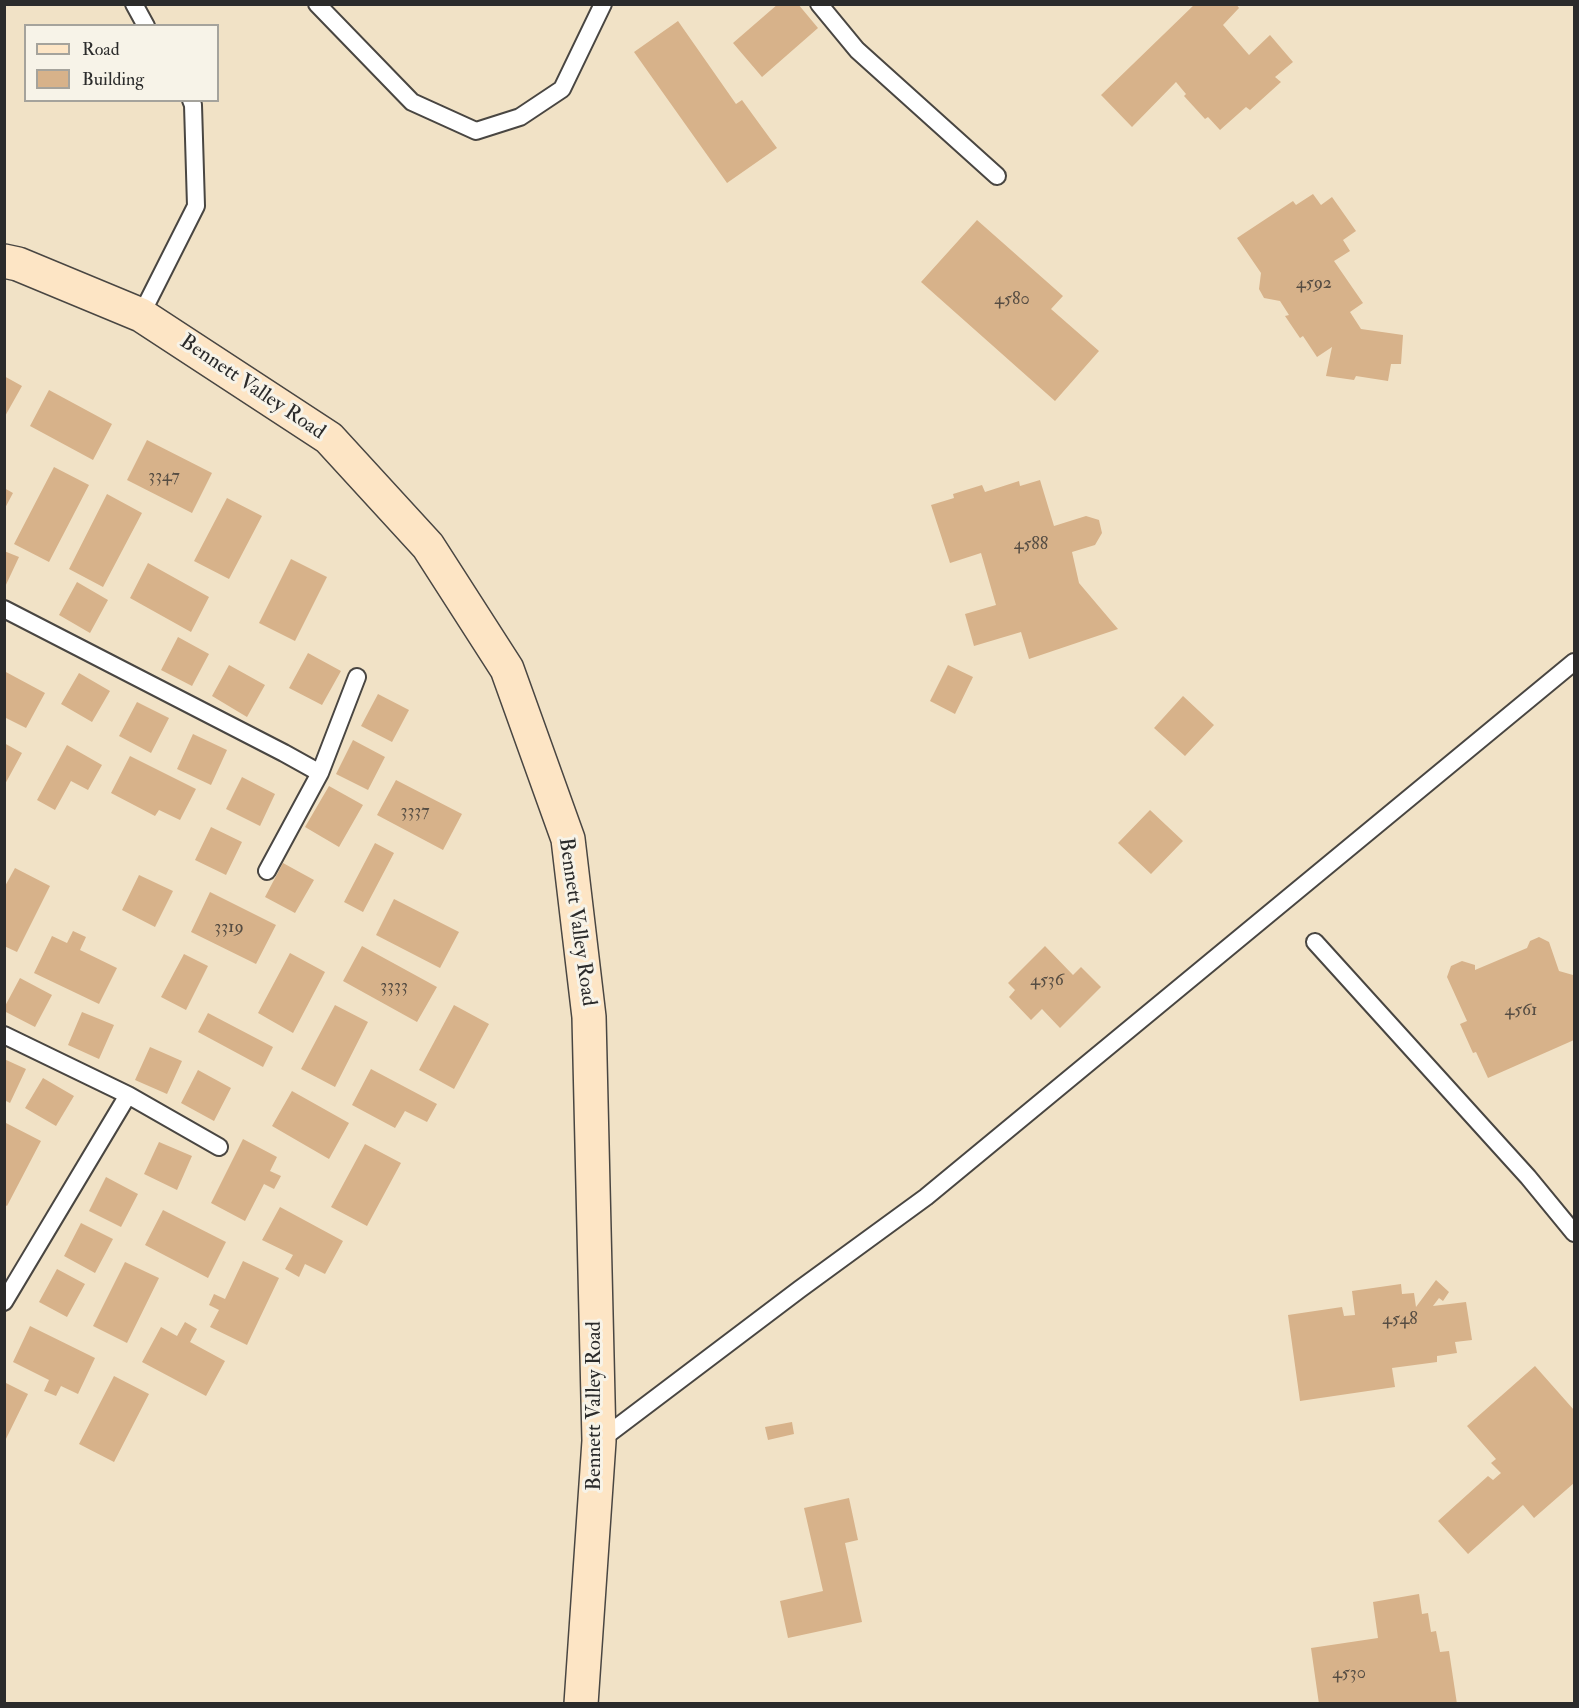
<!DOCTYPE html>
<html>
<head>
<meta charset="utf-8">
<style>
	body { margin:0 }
	#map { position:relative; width:1579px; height:1708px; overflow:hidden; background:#f1e2c6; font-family:"IM FELL Double Pica",serif }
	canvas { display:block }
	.frame { position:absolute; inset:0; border:6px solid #2b2b2b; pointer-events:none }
	.legend { position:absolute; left:24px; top:24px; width:195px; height:78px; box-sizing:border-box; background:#f7f3e8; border:2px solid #a5a39c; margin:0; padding:8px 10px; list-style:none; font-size:18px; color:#2b2b2b }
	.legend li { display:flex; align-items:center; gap:12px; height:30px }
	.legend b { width:30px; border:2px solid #a5a39c }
</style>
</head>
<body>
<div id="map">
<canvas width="1579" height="1708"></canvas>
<div class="frame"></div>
<ul class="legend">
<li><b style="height:8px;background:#fde5c5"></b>Road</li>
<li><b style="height:16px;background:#d7b28a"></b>Building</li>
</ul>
</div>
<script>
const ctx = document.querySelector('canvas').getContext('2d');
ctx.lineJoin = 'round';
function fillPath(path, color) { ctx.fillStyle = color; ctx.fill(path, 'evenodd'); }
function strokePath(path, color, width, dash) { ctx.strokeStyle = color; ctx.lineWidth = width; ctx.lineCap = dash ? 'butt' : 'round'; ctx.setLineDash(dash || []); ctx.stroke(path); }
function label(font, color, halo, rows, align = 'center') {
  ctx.font = font + ' "IM FELL Double Pica",serif'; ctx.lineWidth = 6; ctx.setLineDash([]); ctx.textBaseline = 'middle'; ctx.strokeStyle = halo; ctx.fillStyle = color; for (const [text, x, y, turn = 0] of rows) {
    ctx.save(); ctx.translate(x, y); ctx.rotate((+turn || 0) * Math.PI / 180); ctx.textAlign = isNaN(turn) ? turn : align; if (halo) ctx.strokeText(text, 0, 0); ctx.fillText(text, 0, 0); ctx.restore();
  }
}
fillPath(new Path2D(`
	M778,4H798L818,28L762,77L733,43Z
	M1195,4H1236L1239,8L1223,25L1249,55L1270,35L1293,62L1275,77L1281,82L1250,110L1246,107L1220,130L1208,117L1205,119L1184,96L1186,94L1176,82L1132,127L1101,95Z
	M678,21L736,104L742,100L777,148L727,183L634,52Z
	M1313,194L1321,205L1332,197L1356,231L1343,240L1350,251L1334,261L1363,303L1350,312L1361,329L1403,335L1401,364H1391L1388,381L1356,376L1354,380L1326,376L1332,347L1317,357L1303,336L1300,338L1285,316L1289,315L1280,301L1264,298L1259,289L1261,273L1237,238L1293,201L1296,205Z
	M977,220L1063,296L1051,309L1099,351L1055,401L921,282Z
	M4,376L22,386L4,418Z
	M49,390L112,424L93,460L30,426Z
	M147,440L212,473L192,513L127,480Z
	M54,467L89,485L49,562L14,544Z
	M1040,480L1054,526L1086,516L1099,520L1102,533L1095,545L1072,552L1079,583L1118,629L1029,659L1021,632L974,646L965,614L996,605L981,553L950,563L931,505L954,498L953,494L982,485L985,492L1019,481L1020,486Z
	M4,488L13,493L4,510Z
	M107,494L142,513L103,587L69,569Z
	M227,498L262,516L229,579L194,561Z
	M4,551L19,557L4,589Z
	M291,559L327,577L295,641L259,623Z
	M148,563L209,597L191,632L130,598Z
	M77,582L108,600L90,633L59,615Z
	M178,637L209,654L192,686L161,670Z
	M308,653L341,671L322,705L289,688Z
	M229,665L265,685L247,717L212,696Z
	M948,665L973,677L955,714L930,701Z
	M4,671L45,693L26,728L4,717Z
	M79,673L110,691L92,722L61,704Z
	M378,694L409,710L392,742L361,726Z
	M1183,696L1214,725L1185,756L1154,728Z
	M137,702L169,718L151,753L119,736Z
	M193,734L227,750L211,785L177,769Z
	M353,740L385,757L368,790L336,774Z
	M4,743L22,753L4,786Z
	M67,745L102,765L88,790L71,781L55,810L37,800Z
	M130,756L196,789L180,820L159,810L155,816L111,793Z
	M242,777L275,794L260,826L226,809Z
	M396,780L462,814L443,850L377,815Z
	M329,786L363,805L339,847L305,827Z
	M1150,810L1183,841L1151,874L1118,843Z
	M211,827L242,842L226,875L195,860Z
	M375,843L394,853L363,912L344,902Z
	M283,863L314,880L295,913L265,897Z
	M15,868L50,886L17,952L4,946V888Z
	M139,875L173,891L155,927L122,910Z
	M210,892L276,925L256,964L191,932Z
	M394,899L459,932L440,968L376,935Z
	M73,931L86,937L80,950L117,968L99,1004L34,973L52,936L67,943Z
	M1539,937L1549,942L1559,971L1573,975L1574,982V1040L1488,1078L1476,1052L1473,1053L1460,1024L1467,1021L1447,977L1451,966L1462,961L1475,965V970L1527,948L1530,941Z
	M362,946L437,987L417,1022L343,981Z
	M1045,946L1073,975L1081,967L1101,987L1060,1028L1042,1009L1031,1020L1009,997L1015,990L1008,983Z
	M290,953L325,972L293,1033L258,1013Z
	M184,954L208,966L186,1010L161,997Z
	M20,978L52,995L35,1027L4,1011V1008Z
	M335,1005L368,1022L335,1087L301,1069Z
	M454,1005L489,1024L454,1089L419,1070Z
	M82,1012L114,1025L99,1059L68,1045Z
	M208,1013L273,1047L263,1067L198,1032Z
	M150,1047L182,1061L167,1094L135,1080Z
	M4,1059L26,1069L10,1103L4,1100Z
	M371,1069L437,1104L427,1122L405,1111L395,1128L352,1105Z
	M198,1070L231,1088L214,1121L181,1103Z
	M43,1078L74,1096L56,1126L25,1108Z
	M292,1091L349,1123L329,1159L272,1126Z
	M6,1123L41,1141L7,1206L4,1204Z
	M243,1139L277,1157L270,1171L281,1176L274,1189L264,1184L245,1221L211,1203Z
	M159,1142L192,1156L177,1190L144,1174Z
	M365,1144L401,1163L367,1226L331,1207Z
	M106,1177L138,1194L121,1227L89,1211Z
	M280,1207L343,1241L325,1274L305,1264L299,1277L285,1269L293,1255L262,1240Z
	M163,1210L226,1242L208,1278L145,1245Z
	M81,1223L113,1239L95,1273L64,1256Z
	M243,1261L279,1278L247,1345L210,1327L219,1310L209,1305L214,1294L225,1299Z
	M125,1262L159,1278L127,1343L93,1326Z
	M57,1269L85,1284L67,1317L39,1302Z
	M1436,1280L1449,1292L1443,1301L1439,1298L1433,1306L1466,1302L1472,1340L1455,1342L1457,1353L1437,1356V1362L1392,1368L1395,1387L1300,1401L1288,1315L1342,1307L1344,1316L1355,1315L1352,1291L1401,1284L1402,1294L1414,1293L1416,1307Z
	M185,1322L197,1329L190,1342L225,1361L206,1396L142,1362L161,1327L177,1336Z
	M30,1326L95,1358L78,1394L61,1386L56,1396L44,1391L49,1380L13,1362Z
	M1535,1366L1574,1410V1483L1534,1518L1523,1505L1468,1554L1438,1521L1488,1476L1493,1480L1501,1473L1491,1463L1496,1459L1467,1426Z
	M114,1376L149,1394L114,1462L79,1444Z
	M4,1382L28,1394L4,1443Z
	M792,1422L794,1434L768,1440L765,1427Z
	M849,1498L858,1540L845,1543L862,1622L788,1638L780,1601L823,1591L804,1508Z
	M1419,1594L1422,1614L1428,1613L1431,1632L1436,1631L1440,1652L1449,1651L1457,1704H1319L1311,1648L1378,1638L1373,1602Z`), '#d7b28a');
const lane = new Path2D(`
	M134,4L146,26
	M317,4L412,102L476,131L520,117L562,89L603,4
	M819,4L857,50L997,176
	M141,315L196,206L193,105L191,100
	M4,609L284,753L320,773L267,871
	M320,773L357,677
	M1315,942L1528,1177L1574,1233
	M4,1035L128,1095
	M4,1302L128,1095L219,1147
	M599,1441L800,1289L926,1197L1574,662`);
const secondary = new Path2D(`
	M4,261L18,264L141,315L329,438L428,546L507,669L568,839L589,1017L599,1441L581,1704`);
strokePath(lane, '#494642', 20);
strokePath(secondary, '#494642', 36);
strokePath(lane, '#fff', 16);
strokePath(secondary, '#fde5c5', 33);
label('18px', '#564d43', null, [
	["4592",1314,284],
	["4580",1012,300],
	["3347",164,477],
	["4588",1031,545],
	["3337",415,812],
	["3319",229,928],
	["4536",1047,981],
	["3333",394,987],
	["4561",1521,1011],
	["4548",1400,1320],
	["4530",1349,1674]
]);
label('21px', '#2b2b2b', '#f7f3e8', [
	["Bennett Valley Road",252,388,34],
	["Bennett Valley Road",576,922,82],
	["Bennett Valley Road",595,1406,-90]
]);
</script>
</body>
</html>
